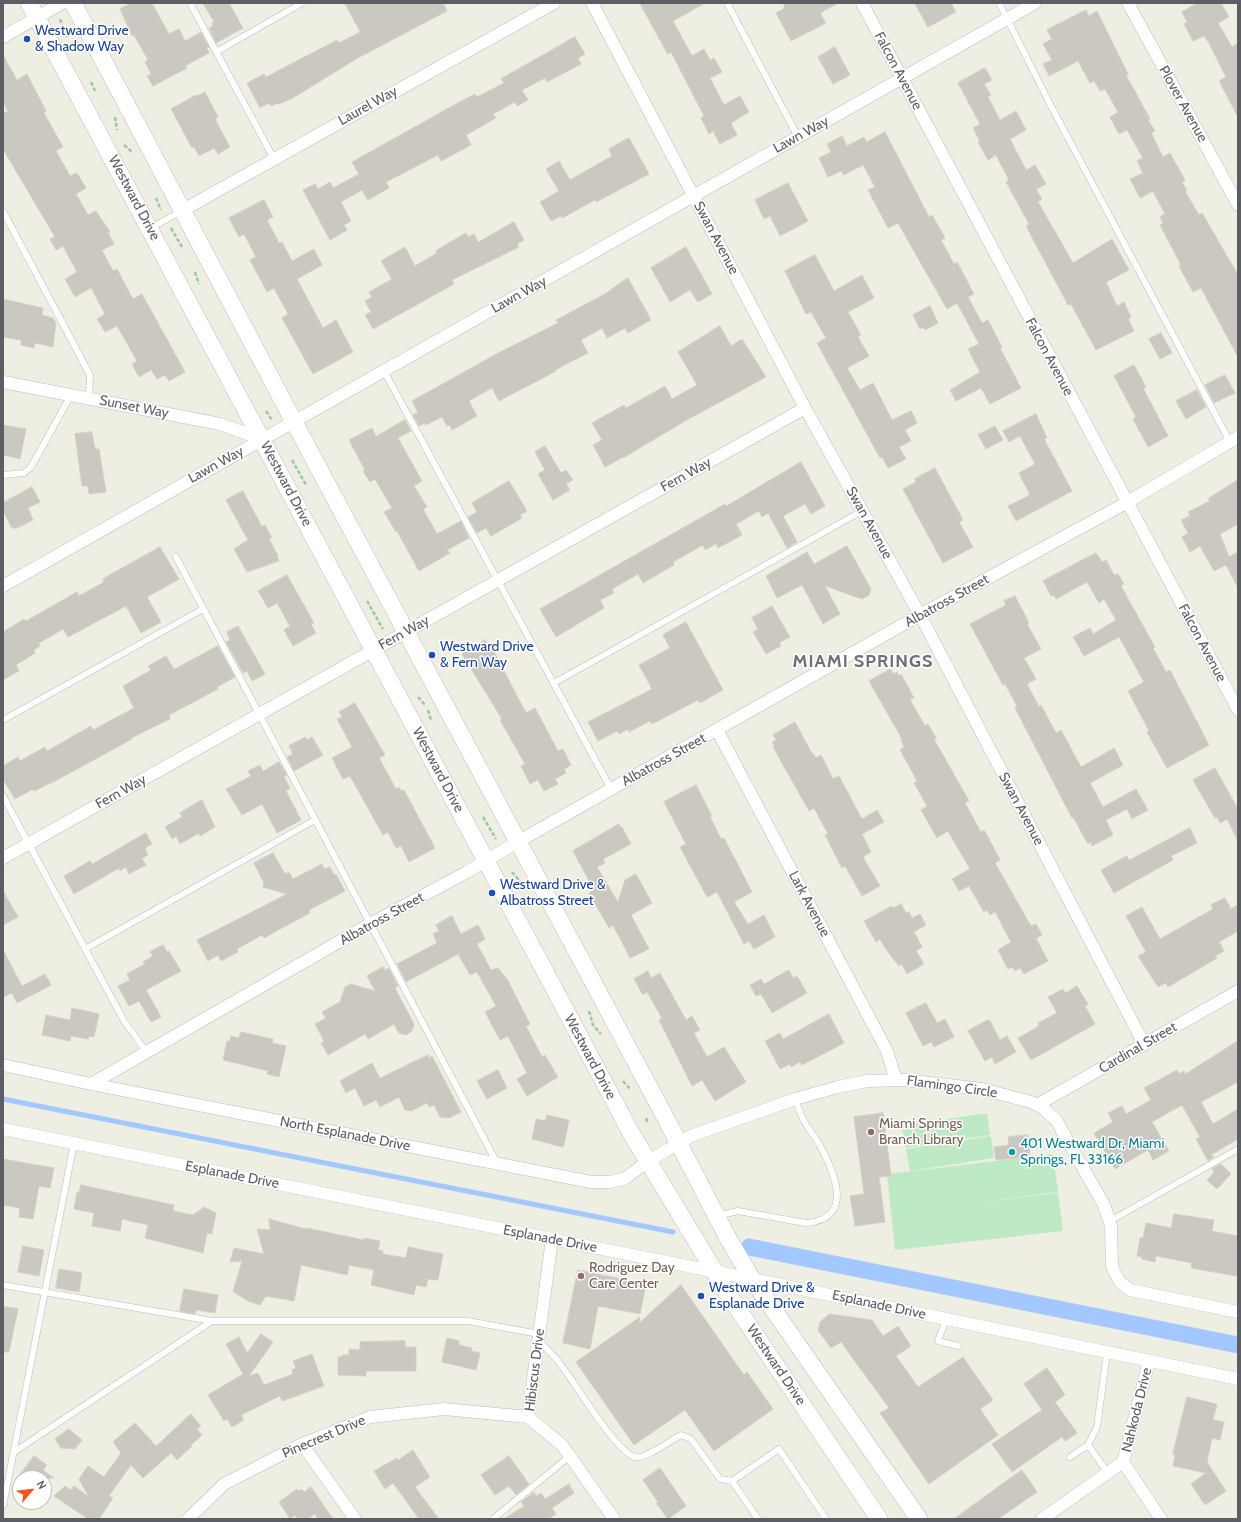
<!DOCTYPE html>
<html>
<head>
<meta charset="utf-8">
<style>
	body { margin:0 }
	#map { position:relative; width:1241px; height:1522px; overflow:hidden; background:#efeee3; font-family:Cabin,sans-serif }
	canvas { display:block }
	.frame { position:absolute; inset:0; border:4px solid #5b5e65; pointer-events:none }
	.north { position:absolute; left:12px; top:1470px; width:40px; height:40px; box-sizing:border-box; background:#fff; border:1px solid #bdbfc1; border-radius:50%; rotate:62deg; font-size:11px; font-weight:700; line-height:16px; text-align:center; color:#5b5e65 }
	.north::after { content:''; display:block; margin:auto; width:14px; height:18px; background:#f75321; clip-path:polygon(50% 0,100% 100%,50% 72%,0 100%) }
</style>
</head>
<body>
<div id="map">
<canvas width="1241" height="1522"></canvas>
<div class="frame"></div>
<div class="north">N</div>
</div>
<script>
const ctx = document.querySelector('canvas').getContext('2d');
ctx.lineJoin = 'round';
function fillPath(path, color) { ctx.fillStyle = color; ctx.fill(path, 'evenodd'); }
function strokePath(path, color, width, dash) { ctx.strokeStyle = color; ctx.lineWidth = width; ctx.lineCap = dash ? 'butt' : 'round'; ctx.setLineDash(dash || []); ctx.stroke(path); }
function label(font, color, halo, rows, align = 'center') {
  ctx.font = font + ' Cabin,sans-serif'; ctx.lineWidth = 3; ctx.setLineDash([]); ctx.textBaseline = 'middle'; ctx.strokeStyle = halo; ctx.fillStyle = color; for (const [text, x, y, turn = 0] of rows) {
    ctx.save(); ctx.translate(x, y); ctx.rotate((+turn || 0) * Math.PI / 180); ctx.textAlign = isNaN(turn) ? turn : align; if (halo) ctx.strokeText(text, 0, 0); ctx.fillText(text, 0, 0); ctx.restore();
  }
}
fillPath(new Path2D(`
	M987,1113L990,1135L906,1148L902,1126Z
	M991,1136L994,1158L910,1171L906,1149Z
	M1053,1154L1058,1192L975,1203L1058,1193L1063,1231L895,1250L887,1174Z`), '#bde9c4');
strokePath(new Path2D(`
	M3,1099L673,1232`), '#a3c8ff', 5);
strokePath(new Path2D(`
	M749,1247L1238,1345`), '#a3c8ff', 17);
const building = new Path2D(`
	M132,3H152L169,34L179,29L185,41L201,32L209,47L207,48L209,53L185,66L187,68L153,86L147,76L151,74L145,62L148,60L134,35L132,36L120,9Z
	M203,3H229L243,28L216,43L209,28L213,26L212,23L214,22Z
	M345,3H443L447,11L356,59L293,98L279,104L278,103L271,106L269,103L260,108L247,83L264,74L266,77L337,40L339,43L360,32Z
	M640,3H705L673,21L692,56L704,49L710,60L714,58L722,72L710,78L724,105L740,96L749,112L731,123L737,135L720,144L713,131L709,134L701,118L704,116L671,52L668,54Z
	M783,3H838L820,13L826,23L791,41L776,13L785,8Z
	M915,3H951L956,12L928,27Z
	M1198,3H1221L1229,17L1218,23L1232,47L1238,43V117L1219,81L1226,77L1209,43L1204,36L1193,41L1184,24L1187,22L1182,12Z
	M1086,10L1089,16L1097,11L1128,74L1126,75L1150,119L1148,120L1155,131L1151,133L1163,157L1170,153L1185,180L1182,182L1187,190L1185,191L1199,215L1202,213L1238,275V357L1201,288L1193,292L1179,266L1181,265L1160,225L1163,223L1160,217L1165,214L1153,191L1140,198L1130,179L1143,173L1137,161L1143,158L1127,130L1119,134L1110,117L1118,112L1105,89L1100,91L1094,81L1090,83L1078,61L1049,76L1043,64L1052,60L1043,44L1052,39L1047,30Z
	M575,37L585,54L578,58L581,64L547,82L545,78L522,90L528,100L517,106L515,102L493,114L496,118L466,135L471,145L441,161L438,155L386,182L389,188L368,200L362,190L341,202L351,221L344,225L347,230L330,240L303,190L315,184L318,189L330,182L333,188L359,174L352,162L454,105L475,94L477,97L504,83L501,79Z
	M835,47L850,75L833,84L818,57Z
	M3,55L17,80L27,74L46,111L44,113L63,147L56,151L70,176L77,173L86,188L76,194L88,215L96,211L110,232L108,233L114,244L102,250L113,271L117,269L133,299L142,294L185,372L169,381L165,375L157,379L151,370L139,377L132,364L137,361L117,326L105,332L97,319L105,314L91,288L75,297L65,279L77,272L63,246L56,250L50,239L55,237L3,149V114L8,111L3,102Z
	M985,68L992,80L984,84L991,95L988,97L1000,120L1016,111L1026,130L1010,139L1026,170L1035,165L1046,184L1036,189L1042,199L1038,202L1073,263L1112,239L1129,270L1106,282L1117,306L1124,302L1131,317L1128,319L1134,331L1096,350L1071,304L1068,305L1026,226L1029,224L1006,182L1009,180L996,155L988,160L978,142L980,141L973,128L980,124L958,83Z
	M205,92L218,117L215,119L230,147L218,154L214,148L199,156L194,147L192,148L171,109L196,95L197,96Z
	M885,132L929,217L932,215L945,238L941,240L954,264L957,262L974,294L968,297L982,323L988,320L1002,347L1000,348L1021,388L990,404L981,388L956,401L950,390L980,372L968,349L979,344L957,303L947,309L898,223L888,228L868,190L875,187L863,165L844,175L841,171L828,177L819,158L831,152L827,144L842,136L847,146L864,137L866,142Z
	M629,138L649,174L596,202L595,200L562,218L561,216L551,221L540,202L559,191L546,169L559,161L570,180L612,156L609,149Z
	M788,183L808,221L780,236L770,216L764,219L755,200Z
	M264,200L273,217L267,220L279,243L282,242L292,261L314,249L322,265L297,279L323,328L336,320L353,352L313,374L282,318L288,314L274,288L267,292L250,260L256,257L244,234L239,237L229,218Z
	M514,222L524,240L517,244L519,247L452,280L454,284L373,329L365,315L371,312L365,301L372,297L369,292L392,279L381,261L405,247L415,266L437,253L435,251L466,233L468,237L474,234L478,242Z
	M686,247L712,294L698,302L690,290L670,302L651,268Z
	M815,255L834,291L862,275L874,298L848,312L861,335L858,337L869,356L847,368L860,390L873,383L892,420L911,411L917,423L905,430L911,441L899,447L906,459L888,468L882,457L880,458L817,343L826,338L811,312L806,314L785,271Z
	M628,278L651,320L628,333L625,328L607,338L602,328L581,340L588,353L555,370L556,371L499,401L492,388L469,401L477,416L452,430L450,425L447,426L442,417L426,425L425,423L419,426L413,415L418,412L412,401L502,351L558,323L556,320L605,294Z
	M3,299L43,308L42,315L53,318L56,323L53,347L35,343L34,348L21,345V340L3,337Z
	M930,306L938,323L925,330L924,327L920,329L913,315Z
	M720,326L731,346L742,339L766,377L685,421L623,458V457L605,467L593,445L602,440L592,423L624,405L626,408L665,386L672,399L697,385L678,352Z
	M1161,333L1172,353L1160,359L1149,339Z
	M1134,365L1146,387L1143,388L1168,436L1148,447L1133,419L1136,417L1114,376Z
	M1225,375L1235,393L1214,403L1205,385Z
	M1197,390L1206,407L1186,419L1176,401Z
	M1036,414L1047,438L1044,439L1072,491L1016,521L1008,506L1030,495L1019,473L1035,464L1020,436L1009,442L1003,431Z
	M405,420L411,431L398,438L422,481L414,486L427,507L423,509L437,534L461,521L469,538L447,550L450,553L419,571L397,531L396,532L384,512L392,508L375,479L370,482L363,471L365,470L349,440L372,428L376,436Z
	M3,425L26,429L20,459L3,455Z
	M995,426L1003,440L986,449L978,435Z
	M92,432L95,449H99L106,492L89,494L88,486H82L75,434Z
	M545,446L561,473L566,470L573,480L566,484L570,490L553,500L538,474L545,470L535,452Z
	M801,462L825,506L811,514L805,504L783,516L797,542L787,548L768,513L762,517L759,511L736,524L742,535L718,548L716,544L705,550L703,545L673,562L674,565L643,583L638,574L612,589L614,593L600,600L604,608L556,637L540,609L725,504L726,506Z
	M935,468L963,520L959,522L973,547L943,563L903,489L916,482L915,479Z
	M1238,480V524L1220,534L1229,557L1238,552V588L1226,565L1214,571L1200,546L1190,552L1182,537L1188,533L1181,520L1190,516L1188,512L1210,501L1208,499Z
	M509,481L527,511L520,515L522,518L491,536L486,528L477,533L468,517L477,512L472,503Z
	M32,487L40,502L28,508L33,520L15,529L14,527L12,528L3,511V503Z
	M243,491L262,527L265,525L272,538L269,539L278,556L277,557L279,561L247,572L234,549L248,540L226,500Z
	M847,546L871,589L869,595L862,599L825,586L840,614L823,624L802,585L777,598L766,576L807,552L814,564Z
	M160,547L179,579L147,597L161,622L141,633L126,606L68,637L63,629L39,643L40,646L34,650L35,653L16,665L19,671L3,680V632L24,619L26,621L77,592L79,596L104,582L103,579Z
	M1096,553L1102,562L1106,560L1114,575L1118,574L1124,584L1121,586L1155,647L1153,648L1166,672L1170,670L1209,745L1167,768L1147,732L1149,731L1128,691L1144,682L1119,637L1084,656L1073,637L1090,628L1093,634L1116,620L1104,599L1099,603L1087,582L1056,599L1054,595L1051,596L1043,581Z
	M287,575L314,623L311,624L316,633L293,646L284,630L290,626L277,603L268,608L258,591Z
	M1015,596L1029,623L1027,624L1041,649L1024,658L1036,679L1027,684L1039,707L1041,705L1056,733L1061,730L1081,767L1114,748L1123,765L1090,783L1103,807L1136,789L1148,810L1132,819L1127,809L1106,820L1113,835L1092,846L1091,842L1088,844L1073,817L1072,818L1015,708L1017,706L1005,684L1003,685L970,624L1006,605L1004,601Z
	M772,606L790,637L779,643L781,646L766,654L753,632L758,629L752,618Z
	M686,622L723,690L700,703L698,700L652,724L650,721L629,732L628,729L619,734L617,731L598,741L588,722L652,689L639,665L670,648L663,635Z
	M238,626L265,674L252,681L247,671L243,673L226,642L230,640L227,632Z
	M485,640L490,649L492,648L526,713L535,708L558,751L563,749L571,765L564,769L566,773L555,779L558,784L544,791L538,780L530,784L521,766L525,764L500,720L502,719L462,654Z
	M218,646L235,677L217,687L218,689L169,715L170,719L131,738L132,739L57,780L34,791L33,789L15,799L3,779V766L18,757L20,761L45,747L47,751L91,726L93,730L134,708L123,686L151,670L148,666L166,656L174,669Z
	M891,669L893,674L897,672L899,676L901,674L914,698L910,700L925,726L928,724L936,738L934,739L969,801L965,803L981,832L984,830L988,837L1000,860L995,863L1031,926L1036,924L1042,935L1036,938L1048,961L1024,974L1020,968L1015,971L1012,967L1008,969L998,950L1011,942L995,912L990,915L987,910L984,912L969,886L959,891L952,879L970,869L948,831L937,838L921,810L927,806L914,783L917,782L914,775L900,750L904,747L901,740L902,739L869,681Z
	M355,703L385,755L379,758L396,789L399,787L401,791L404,790L435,848L409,862L401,846L396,848L388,832L383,835L350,776L343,779L332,758L352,747L337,719L342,717L339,712Z
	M795,722L810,750L816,758L821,755L833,779L839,776L862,819L877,810L884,822L862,834L871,852L863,857L880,886L862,896L845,866L842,868L825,835L828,834L814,808L809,811L773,747L775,746L772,742L776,740L773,735Z
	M306,737L307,740L312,737L323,755L294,771L287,757L293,754L289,746Z
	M279,762L287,775L284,777L290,788L286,791L301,820L277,833L262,804L242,815L226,789L251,776L248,771L260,765L263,771Z
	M1215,768L1238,809V841L1227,819L1220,823L1217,817L1215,818L1193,780Z
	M696,785L712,816L710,817L721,839L724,838L752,892L734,902L748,924L764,915L775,937L754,949L749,941L744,944L717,892L707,897L680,847L686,844L664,802Z
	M202,800L215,827L200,836L199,833L180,844L176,836L172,839L165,827L182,817L180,813Z
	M619,824L621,828L622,827L631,844L603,859L605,863L597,867L618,902L625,880L636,874L652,903L631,915L649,949L630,958L613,925L609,928L589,893L594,890L573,851Z
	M1190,828L1197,843L1171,856L1173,860L1114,893L1101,870L1127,856L1129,860Z
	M146,833L152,844L145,848L148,855L142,858L146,865L129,874L126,867L120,871L119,868L74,894L64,876L90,861L92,864Z
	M273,853L285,874L289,872L293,879L322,864L324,869L330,867L334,875L336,874L345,891L309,910L310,913L280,929L264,938L262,935L237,949L238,952L221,961L218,955L208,961L197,940L287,894L263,887L264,883L254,863Z
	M3,891L18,917L3,925Z
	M1225,898L1231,909L1238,905V931L1219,942L1224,951L1215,956L1217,958L1175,983L1168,987L1166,983L1158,987L1138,956L1146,952L1126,916L1142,907L1160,939L1213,909L1211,905Z
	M901,904L906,913L909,912L912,918L920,914L926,925L914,932L922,947L916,951L924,964L907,974L902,964L899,966L885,948L880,939L876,942L864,921L892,906L893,908Z
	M452,916L461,934L478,925L485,939L477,944L491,970L498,968L507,979L530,1024L526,1026L542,1057L545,1055L558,1077L527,1096L517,1079L527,1073L508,1036L500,1040L485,1012L496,1006L477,972L470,975L458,954L406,982L397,964L437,943L433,934L439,931L436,925Z
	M163,945L167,952L169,951L181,971L146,990L161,1017L151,1022L139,1001L129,1006L118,986L130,980L127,974L145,964L143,962L153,956L150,952Z
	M3,950L22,986L45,974L51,985L17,1003L12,993L3,997Z
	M383,967L385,970L389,968L398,986L395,988L414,1024L412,1031L406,1035L399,1033L394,1024L368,1039L365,1034L328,1055L321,1043L324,1041L315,1024L326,1018L322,1012L340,1002L345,987L351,984L375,991L367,976Z
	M789,970L793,978L797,976L807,993L772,1013L761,994L756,996L750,985L761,979L764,984Z
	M648,971L651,978L660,973L686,1020L692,1016L700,1030L694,1033L707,1057L724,1047L746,1082L715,1101L702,1080L692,1086L659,1020L662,1018L647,992L643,995L634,979Z
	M1077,986L1088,1004L1085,1006L1095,1024L1031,1060L1018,1038L1036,1028L1039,1025L1038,1023L1057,1013L1048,997L1063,989L1065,993Z
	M926,1003L937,1023L945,1019L954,1037L934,1047L931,1042L923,1046L906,1013Z
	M72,1008L99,1014L94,1037L89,1036L88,1039L71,1036L70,1041L42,1035L46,1015L70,1020Z
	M829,1014L844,1043L802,1065L800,1062L791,1067L790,1064L780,1069L765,1041L780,1033L783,1039Z
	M988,1020L990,1021L1000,1040L1007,1036L1016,1052L995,1064L992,1057L985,1061L968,1031Z
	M241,1032L273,1039L272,1043L286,1046L279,1077L267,1074L268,1071L223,1060L227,1041H230L231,1036L239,1038Z
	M1238,1041V1082L1201,1102L1213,1124L1238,1109V1139L1211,1155L1214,1157L1208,1161L1196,1139L1200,1137L1182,1105L1152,1122L1169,1151L1153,1160L1148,1150L1115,1169L1094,1133L1113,1122L1108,1113L1122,1106L1126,1114L1151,1100L1144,1088L1177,1070L1179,1074L1184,1071L1185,1074Z
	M428,1055L429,1058L432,1056L461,1112L449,1118L440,1117L434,1105L429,1107L427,1103L411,1111L405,1110L399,1097L380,1107L376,1100L364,1106L355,1088L346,1093L340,1081L372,1063L380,1078Z
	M498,1070L507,1088L487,1099L477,1081Z
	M883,1113L891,1176L879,1177L885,1222L855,1226L850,1196L864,1194L854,1117Z
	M547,1115L569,1120L564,1145L562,1147L532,1139L536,1119L545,1121Z
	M1028,1135L1030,1157L996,1160L994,1147L1009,1145L1008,1137Z
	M3,1159L54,1168L50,1188L39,1186L33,1219L19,1217L20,1208L3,1205Z
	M1221,1164L1231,1174L1217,1189L1207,1180L1214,1172L1212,1169Z
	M81,1185L174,1205L173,1211L193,1215L204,1207L216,1213L212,1234L207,1233L203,1253L145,1238L148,1225L122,1219L120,1231L92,1226L94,1213L74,1209L77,1192L79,1193Z
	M1174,1214L1214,1220L1212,1231L1238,1236V1269L1236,1276L1191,1268L1192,1263L1156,1256L1155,1262L1142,1259V1257L1137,1256L1140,1238H1143L1146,1223L1171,1228Z
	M269,1219L306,1229L307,1228L364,1240V1238L380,1241L378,1250L383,1251V1254L406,1258L408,1247L443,1254L438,1280L428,1279L426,1287L416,1285L414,1295L371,1285L374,1270L349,1265L347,1275L301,1265L294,1301L266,1296L260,1305L248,1301L233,1292L242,1261L230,1262L234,1248L264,1254L257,1229L270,1230Z
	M23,1246L44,1250L39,1276L18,1272Z
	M59,1269L82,1273L79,1292L56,1288Z
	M578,1270L646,1284L640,1314L598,1306L590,1349L563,1343Z
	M681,1285L744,1375L747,1372L773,1409L714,1451L685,1410L634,1445L576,1362L640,1317L639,1323Z
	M184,1289L218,1295L215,1313L196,1310L195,1314L180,1311Z
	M3,1306L18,1309L9,1352H3Z
	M830,1314L872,1320L883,1336L898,1326L911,1346L896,1356L918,1387L963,1357L993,1400L980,1409L998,1435L929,1484L880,1413L889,1408L841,1342L831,1348L818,1330L820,1322Z
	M261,1334L273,1342L249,1376L258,1373L264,1385L293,1374L292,1370L296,1368L293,1361L312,1354L324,1386L282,1401L280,1396L241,1415L244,1420L232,1427L227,1419L224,1421L208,1395L243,1374L226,1344L239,1337L247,1353Z
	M447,1338L459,1341V1345L472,1348L471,1351L480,1353L476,1370L442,1362Z
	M405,1341V1347H416V1371H366V1376L338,1375V1357H342V1355H349V1349L360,1350V1342Z
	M1047,1368L1065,1395L1055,1402L1077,1433L1065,1441L1062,1437L1012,1472L992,1444L1042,1410L1024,1384Z
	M1187,1397L1217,1404L1213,1420L1224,1422L1220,1440L1212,1438L1207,1462L1226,1491L1205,1505L1191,1484L1206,1473L1173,1466L1175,1455L1173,1454Z
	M191,1414L201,1426L197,1429L202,1435L191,1445L192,1446L177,1460L171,1453L143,1478L131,1465L109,1496L113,1498L99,1519H88L54,1496L65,1486L71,1490L74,1486L89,1497L79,1479L88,1466L104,1477L121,1453L113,1442L135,1423L156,1446Z
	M69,1429L82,1440L75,1449L61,1448L55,1439Z
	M413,1450L430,1477L415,1487L439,1519H419L393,1483L385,1489L374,1471L397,1458L398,1460Z
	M34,1456L47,1465L43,1470L54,1478H18Z
	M509,1456L529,1484L516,1495L509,1486L495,1495L481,1475Z
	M660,1468L686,1506L668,1519L656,1503L658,1502L643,1480Z
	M1022,1470L1037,1492L998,1519H954Z
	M569,1484L574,1493L552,1508L556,1514L548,1519H504L524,1506L521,1502L534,1492L536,1496L541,1493L545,1499Z
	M311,1487L333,1519H318L315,1514L307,1519L300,1517L297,1519L295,1515L290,1519L279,1502L297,1489L299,1491L301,1489L304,1492Z`);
fillPath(building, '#cac8c0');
strokePath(building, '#d4d1c1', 1);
const lane = new Path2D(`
	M190,3L274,159
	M727,3L798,137
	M999,3L1050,104L1230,442
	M216,52L302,3
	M3,211L90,375L89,398
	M151,228L181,211
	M384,371L611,789
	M3,475L24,473L31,467L71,395
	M176,557L497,1163
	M554,683L862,511
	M3,720L203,609
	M3,796L124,1021L147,1053
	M85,949L315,820
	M717,1216L738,1211L806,1223C857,1219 833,1169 818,1142C813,1134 807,1127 803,1119C800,1112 797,1105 795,1099
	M1110,1221L1238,1149
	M3,1285L212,1321
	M946,1319L938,1341L958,1346
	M538,1340C546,1348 555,1356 561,1365C575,1383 616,1452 635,1457C644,1460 671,1440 681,1435L691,1439L720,1479L732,1481
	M1088,1445L1108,1473
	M14,1452L212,1321H468L539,1334
	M1070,1457L1088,1445L1097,1427L1107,1352
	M3,1506L74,1143
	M493,1519L570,1456
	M758,1519L732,1481L779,1449L826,1519`);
const street = new Path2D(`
	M592,3L805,408L920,615L1144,1044
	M862,3L1238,710
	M1128,3L1238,205
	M3,37L62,3
	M183,210L554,3
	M3,382L220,424L262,439
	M3,586L1035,3
	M717,730L887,1051L896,1080
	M3,858L805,408
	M3,1065L91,1084L591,1182H609L624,1179L647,1162L691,1136L795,1099L838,1087L867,1081L905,1080L982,1089L1031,1102L1043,1108L1056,1120L1104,1205L1111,1226L1112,1265L1114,1271L1120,1282L1130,1290L1238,1312
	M91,1084L370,924L467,872L519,841L920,615L1126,503L1238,437
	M1037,1105L1238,991
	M3,1129L752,1279L1238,1379
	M552,1239L528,1417L562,1445L614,1519
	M1149,1361L1123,1462L1161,1519
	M302,1444L355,1519
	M188,1519L224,1484L302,1444L370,1417L444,1409L528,1417
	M1042,1519L1123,1462`);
const secondary = new Path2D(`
	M29,3L631,1133L730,1297L879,1519
	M73,3L294,422L664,1115L729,1240L752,1279L919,1519`);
strokePath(lane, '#bbbcc3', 7);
strokePath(street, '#bbbcc3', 13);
strokePath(secondary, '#bbbec5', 18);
strokePath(new Path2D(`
	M60,19L67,37
	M91,82L96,93
	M115,117L117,130
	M124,145L132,152
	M156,198L161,210
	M171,228L182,247
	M195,272L199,284
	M266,411L272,420
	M292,460L306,485
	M367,601L383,629
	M418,697L425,705
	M428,710L431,720
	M483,817L496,839
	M512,872L520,881L521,890
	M589,1011L593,1025L601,1034
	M623,1081L631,1090
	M646,1118L648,1124`), '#95caac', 2.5, [4, 2]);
strokePath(lane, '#fff', 6);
strokePath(street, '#fff', 12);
strokePath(secondary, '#fff', 17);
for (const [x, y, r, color] of [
	[27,39,4,"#1a4fb4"],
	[432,655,4,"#1a4fb4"],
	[492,893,4,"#1a4fb4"],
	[871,1132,4,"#8d6e63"],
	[1012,1152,4,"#0f9aa8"],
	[581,1276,4,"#8d6e63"],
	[701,1296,4,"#1a4fb4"]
]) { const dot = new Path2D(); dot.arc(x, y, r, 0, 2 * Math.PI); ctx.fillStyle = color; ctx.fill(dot); strokePath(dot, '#fff', 1.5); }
label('14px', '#164399', '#fff', [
	["Westward Drive",35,31],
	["& Shadow Way",35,47],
	["Westward Drive",440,647],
	["& Fern Way",440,663],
	["Westward Drive &",500,885],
	["Albatross Street",500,901],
	["Westward Drive &",709,1288],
	["Esplanade Drive",709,1304]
], 'left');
label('14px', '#5b5e65', '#fff', [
	["Falcon Avenue",898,71,62],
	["Plover Avenue",1183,104,61],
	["Laurel Way",368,106,-29],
	["Lawn Way",801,135,-29],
	["Westward Drive",134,198,62],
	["Swan Avenue",716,238,62],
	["Lawn Way",519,295,-29],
	["Falcon Avenue",1049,357,62],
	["Sunset Way",134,407,11],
	["Lawn Way",216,465,-29],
	["Fern Way",686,475,-29],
	["Westward Drive",286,484,62],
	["Swan Avenue",869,523,61],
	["Albatross Street",947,601,-29],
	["Fern Way",404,633,-29],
	["Falcon Avenue",1202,643,62],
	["Albatross Street",664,760,-29],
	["Westward Drive",438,770,62],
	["Fern Way",121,792,-29],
	["Swan Avenue",1021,809,62],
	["Lark Avenue",809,904,62],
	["Albatross Street",382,919,-29],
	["Cardinal Street",1138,1048,-30],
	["Westward Drive",590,1057,62],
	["Flamingo Circle",952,1087,8],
	["North Esplanade Drive",345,1134,11],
	["Esplanade Drive",232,1175,11],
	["Esplanade Drive",550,1239,11],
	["Esplanade Drive",879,1305,12],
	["Westward Drive",776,1365,56],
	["Hibiscus Drive",535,1370,-83],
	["Nahkoda Drive",1137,1410,-76],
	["Pinecrest Drive",324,1437,-23]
]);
label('14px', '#785e54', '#fff', [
	["Miami Springs",879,1124],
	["Branch Library",879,1140],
	["Rodriguez Day",589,1268],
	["Care Center",589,1284]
], 'left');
label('14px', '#0d838f', '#fff', [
	["401 Westward Dr, Miami",1020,1144],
	["Springs, FL 33166",1020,1160]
], 'left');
ctx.letterSpacing = '1px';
label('bold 18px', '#6c7077', '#fff', [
	["MIAMI SPRINGS",863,662]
]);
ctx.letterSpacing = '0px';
</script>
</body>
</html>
